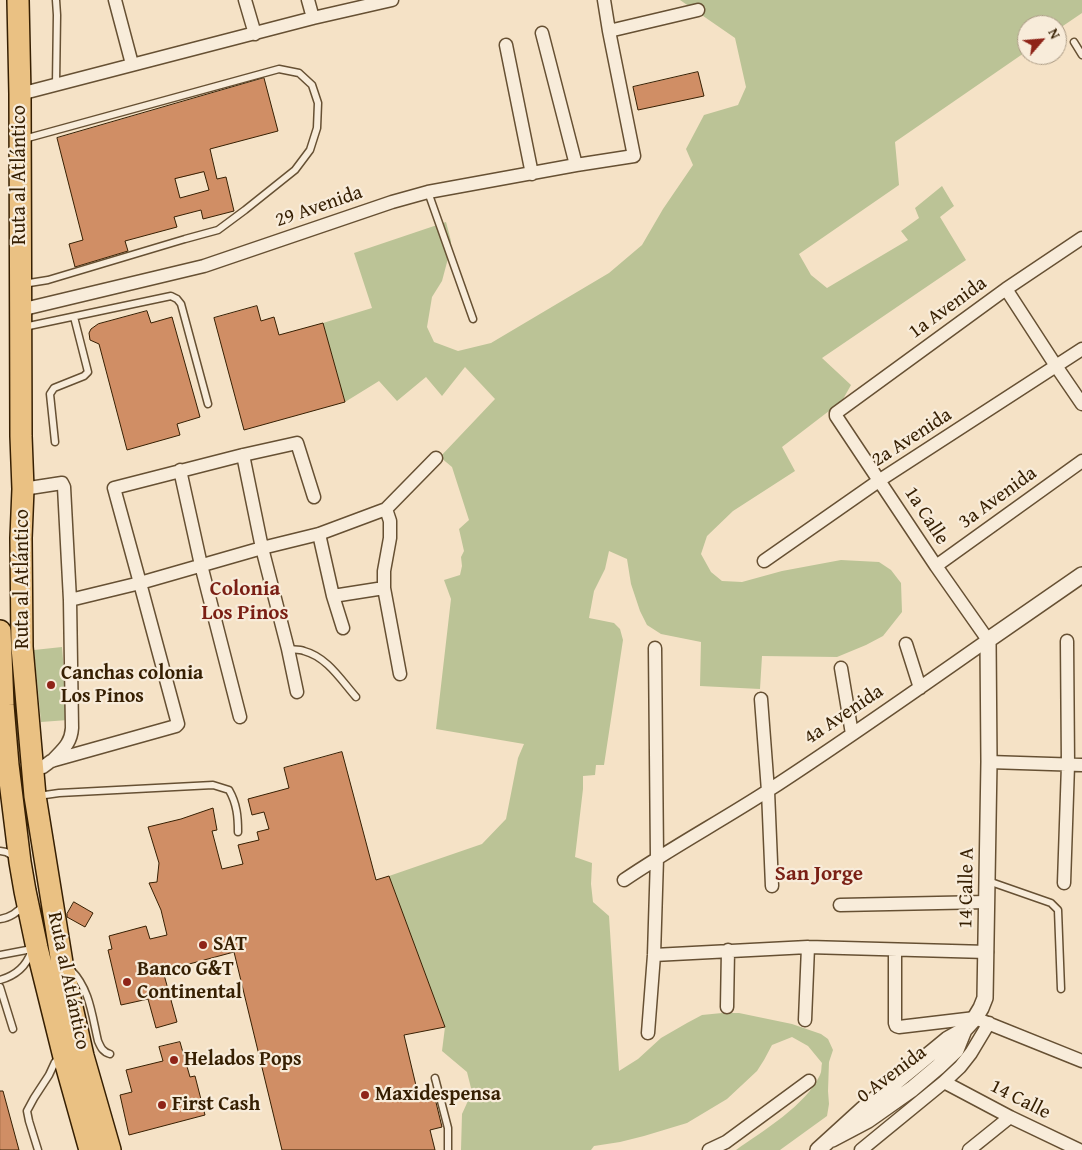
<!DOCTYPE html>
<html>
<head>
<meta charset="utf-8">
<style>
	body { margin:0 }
	#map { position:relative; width:1082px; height:1150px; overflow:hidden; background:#f5e2c6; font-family:"Gentium Book Plus",serif }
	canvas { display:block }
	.north { position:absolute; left:1017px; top:15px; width:50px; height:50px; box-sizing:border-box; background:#f8ecda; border:1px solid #aa9a84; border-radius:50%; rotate:63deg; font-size:14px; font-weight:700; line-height:20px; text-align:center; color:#361f02 }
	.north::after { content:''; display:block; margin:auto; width:18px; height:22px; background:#8f2418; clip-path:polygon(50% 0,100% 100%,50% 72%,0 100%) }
</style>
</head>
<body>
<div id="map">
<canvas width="1082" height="1150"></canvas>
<div class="north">N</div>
</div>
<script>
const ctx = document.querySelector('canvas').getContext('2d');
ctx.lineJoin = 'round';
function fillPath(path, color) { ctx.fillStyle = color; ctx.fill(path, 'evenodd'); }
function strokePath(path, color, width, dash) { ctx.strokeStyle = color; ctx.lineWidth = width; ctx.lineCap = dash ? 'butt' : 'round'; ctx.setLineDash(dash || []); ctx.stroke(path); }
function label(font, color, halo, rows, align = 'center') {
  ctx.font = font + ' "Gentium Book Plus",serif'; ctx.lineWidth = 4.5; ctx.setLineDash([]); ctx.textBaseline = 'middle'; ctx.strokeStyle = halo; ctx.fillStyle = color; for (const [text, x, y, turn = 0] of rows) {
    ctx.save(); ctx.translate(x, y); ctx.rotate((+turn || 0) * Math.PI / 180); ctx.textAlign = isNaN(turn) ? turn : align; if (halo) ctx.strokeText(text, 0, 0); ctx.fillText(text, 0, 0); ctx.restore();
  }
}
fillPath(new Path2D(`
	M680,0H1082V13L1057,30V25H1027V51L895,142L899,185L799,254L811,275L827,288L908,240L901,231L919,218L915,208L942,186L954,206L940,217L966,260L822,358L851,385L842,401L782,447L795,471L733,511L707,536L701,554L711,572L722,581L742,582L782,571L841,560L879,562L891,570L901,583L902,612L883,636L866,645L837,657L762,656L760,689L700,686L701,642L661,634L647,625L640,611L631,584L627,559L609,551L605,569L594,591L589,618L614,623L620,629L623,640L604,765H596L595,775L583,776V789L575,857L592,863L591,884L593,902L609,916L619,1071L638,1059L661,1038L687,1023L702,1015L722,1013H739L792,1024L821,1034L828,1039L833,1050L829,1062L828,1091L829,1104L827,1116L780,1150H736C763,1131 806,1105 820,1075C822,1071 821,1067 822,1063L808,1046L792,1037L772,1045L764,1060L757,1071L727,1099L687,1123L644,1136L620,1142L594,1146L591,1150H461L462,1114L472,1092L467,1072L442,1051L445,1027L389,876L482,844L506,819L518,758L524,744L436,729L451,599L444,580L460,575L462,566L461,557L464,551L459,529L469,520L452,467L440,457L495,399L465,367L442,396L426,377L397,401L379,381L345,402L323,323L372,308L354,253L446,222L451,241L450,251L442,281L432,297L427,327L434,342L458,351L491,343L609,273L642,245L663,209L693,165L686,149L704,115L738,105L746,87L735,38Z
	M62,647L68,720L41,722L34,650Z`), '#bbc396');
const building = new Path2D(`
	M698,72L704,96L638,110L633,87Z
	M264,78L278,131L210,149L217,179L226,177L234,211L203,219L201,210L174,217L177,227L125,241L128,251L75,267L69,244L83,240L57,138ZM204,172L209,190L180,198L175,179Z
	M257,306L261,321L274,317L279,335L323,323L345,402L244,430L214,318Z
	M147,311L151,323L172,317L200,417L177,424L180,435L127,450L99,344L90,340L89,333L91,329L98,324Z
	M342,752L376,880L389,876L445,1027L404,1035L418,1094L433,1090L442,1127L430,1130L435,1150H282L234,952L163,971L177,1022L156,1028L148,999L121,1005L108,950L112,949L109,936L146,926L150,939L167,935L161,910L149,883L157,882L159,863L148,827L181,819L213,808L217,830L212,831L222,869L243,864L238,845L259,840L257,832L269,829L264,812L252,815L248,799L289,788L284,768Z
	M74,902L93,913L85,927L67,917V914Z
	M180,1042L190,1077L195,1076L205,1115L129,1135L120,1095L132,1092L126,1070L163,1061L159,1047Z
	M0,1091H3L19,1150H0Z`);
fillPath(building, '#d08e65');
strokePath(building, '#361f02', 1);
const service = new Path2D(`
	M1074,42L1082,55
	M56,84L57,15L56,0
	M428,192L473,319
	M23,284L48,280L185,239L218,230L245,210L295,170L310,150L317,128L318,103L312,85L299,73L279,69L24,139
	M24,327L171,296L177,299L181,304L208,404
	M55,442L50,394L54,388L84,376L88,372L74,317
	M288,649C293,650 299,649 304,651C327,657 341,680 356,697
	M38,796L59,793L213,785L229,790C237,804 238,817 238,832
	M0,851L6,852L15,857
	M988,881L1051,903L1058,910L1061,989
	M0,919C9,918 19,912 24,904
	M0,955L32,949
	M71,970C90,989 92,1016 98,1041C101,1048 103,1052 110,1054
	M0,980C14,976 26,967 31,952
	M0,987L13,1029
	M435,1078L448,1128V1150
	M38,1150L29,1121L27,1111L34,1098L49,1075L55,1062`);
const minor = new Path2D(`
	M115,0L132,64
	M245,0L255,34
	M308,0L313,18
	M609,31L698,10
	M542,33L576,165
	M506,45L532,174
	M20,94L313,18L392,0
	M1006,289L1056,366L1082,404
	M20,310L204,266L392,202L428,192L576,165L634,156L609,31L604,0
	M243,455L262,548L288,649L297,692
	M180,470L201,565L240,717
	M23,489L62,483L64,487L70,600L72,728C71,744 62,750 52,761
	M386,509L390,521V538L384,571V588L400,674
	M319,534L333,596L343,628
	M764,561L880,480L1082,349
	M936,566L1082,461
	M333,596L384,588
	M70,600L140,583L262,548L319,534L386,509L436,458
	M906,644L920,688
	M841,668L852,734
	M761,699L768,791L772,886
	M989,762L1082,765
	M43,767L51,761L176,726L178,724L140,583L114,488L243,455L297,443L314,497
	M624,880C671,848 721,821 769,790C843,742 915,691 988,640L936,566L836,416V413L1006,289L1082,238
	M1064,883L1068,765L1067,641
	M840,905L987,902
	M895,950V1023L896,1026L899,1027L975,1018L1082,1061
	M654,955L808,947L987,952
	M727,1007L728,950
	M805,1020L808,947
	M648,1033L654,955L657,858L655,648
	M944,1082L1010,1117L1079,1150
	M709,1150L726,1142L809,1081
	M861,1150L944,1082L960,1067L971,1053L989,1023
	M969,1150L1010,1117`);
const tertiary = new Path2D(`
	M832,1139L868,1120L912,1089L938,1067L956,1050L964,1030L975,1018L981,1008L985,998L989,762L988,640L1082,575
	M818,1150L863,1109L948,1039L964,1030`);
const trunk = new Path2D(`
	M18,0L20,94L21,436L23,489L21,538L22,647L35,796L62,963L83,1056L110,1150
	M0,631L3,705L8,765L20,862L25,891L37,948L65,1061L90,1150`);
strokePath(service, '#665033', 9);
strokePath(minor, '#665033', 15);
strokePath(tertiary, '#665033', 18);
strokePath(trunk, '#361f02', 24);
strokePath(service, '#f8ecda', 6);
strokePath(minor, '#f8ecda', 12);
strokePath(tertiary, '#f8ecda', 15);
strokePath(trunk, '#eac183', 21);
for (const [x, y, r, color] of [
	[51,685,5,"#8f2418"],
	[203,945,5,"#8f2418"],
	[127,982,5,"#8f2418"],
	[174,1060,5,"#8f2418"],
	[365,1095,5,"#8f2418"],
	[162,1105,5,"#8f2418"]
]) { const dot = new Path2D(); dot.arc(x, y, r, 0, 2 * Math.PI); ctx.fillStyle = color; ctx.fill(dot); strokePath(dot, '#f8ecda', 2); }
label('20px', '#361f02', '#f8ecda', [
	["Ruta al Atlántico",20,175,-90],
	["29 Avenida",319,207,-19],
	["1a Avenida",948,308,-36],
	["2a Avenida",912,438,-33],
	["3a Avenida",998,498,-36],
	["1a Calle",926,516,57],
	["Ruta al Atlántico",23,579,-90],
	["4a Avenida",844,715,-34],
	["14 Calle A",967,888,-89],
	["Ruta al Atlántico",68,981,78],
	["0 Avenida",892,1075,-37],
	["14 Calle",1020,1100,27]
]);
label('bold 20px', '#361f02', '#f8ecda', [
	["Canchas colonia",61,674],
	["Los Pinos",61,697],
	["SAT",213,945],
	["Banco G&T",137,970],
	["Continental",137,993],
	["Helados Pops",184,1060],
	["Maxidespensa",375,1095],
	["First Cash",172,1105]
], 'left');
label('bold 21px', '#7a1f14', '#f8ecda', [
	["Colonia",245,590],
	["Los Pinos",245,614],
	["San Jorge",819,875]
]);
</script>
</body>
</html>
